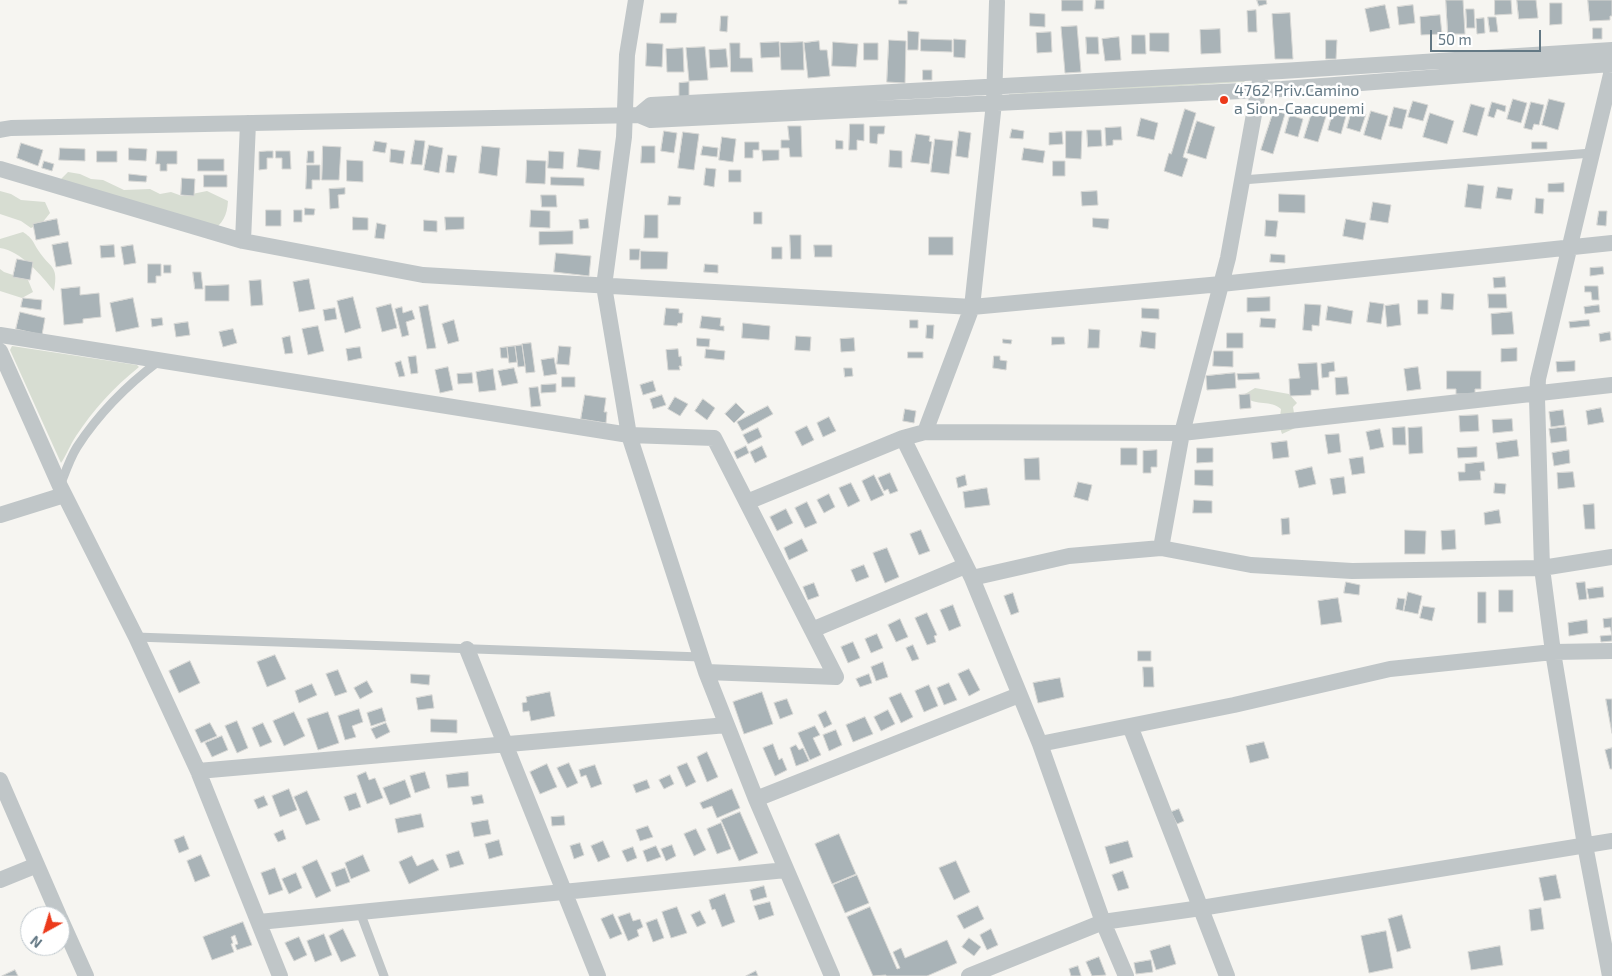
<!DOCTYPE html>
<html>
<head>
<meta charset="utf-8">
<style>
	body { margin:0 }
	#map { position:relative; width:1612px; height:976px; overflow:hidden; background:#f6f5f1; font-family:"Exo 2",sans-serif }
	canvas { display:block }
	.north { position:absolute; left:20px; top:906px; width:50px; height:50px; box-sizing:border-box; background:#fff; border:1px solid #c1c9ce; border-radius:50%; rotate:219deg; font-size:14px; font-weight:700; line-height:20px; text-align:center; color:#637884 }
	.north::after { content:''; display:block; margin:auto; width:18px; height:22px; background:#ec3a1b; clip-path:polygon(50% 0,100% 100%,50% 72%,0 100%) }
	.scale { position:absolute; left:1430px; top:30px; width:111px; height:22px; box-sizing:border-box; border:2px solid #637884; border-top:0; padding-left:6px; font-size:15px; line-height:18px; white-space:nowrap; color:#637884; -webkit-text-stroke:4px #fff; paint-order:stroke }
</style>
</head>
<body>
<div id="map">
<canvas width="1612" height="976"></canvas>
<div class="north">N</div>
<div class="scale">50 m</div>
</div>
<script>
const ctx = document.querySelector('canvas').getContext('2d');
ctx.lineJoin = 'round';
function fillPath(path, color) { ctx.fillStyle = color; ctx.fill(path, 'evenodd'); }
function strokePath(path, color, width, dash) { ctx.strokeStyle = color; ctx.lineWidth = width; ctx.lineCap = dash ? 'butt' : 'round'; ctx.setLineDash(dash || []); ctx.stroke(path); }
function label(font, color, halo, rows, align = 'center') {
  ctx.font = font + ' "Exo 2",sans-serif'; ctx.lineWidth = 5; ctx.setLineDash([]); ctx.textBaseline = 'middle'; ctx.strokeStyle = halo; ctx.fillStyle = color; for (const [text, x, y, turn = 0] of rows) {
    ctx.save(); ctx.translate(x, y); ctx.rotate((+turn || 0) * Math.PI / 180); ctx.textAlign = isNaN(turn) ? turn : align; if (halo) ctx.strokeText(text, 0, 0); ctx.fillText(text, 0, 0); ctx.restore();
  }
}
fillPath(new Path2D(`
	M1244,79L1245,81L1244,82L1010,97L1009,94Z
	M68,172L80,174L91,179L103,180L124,190L150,189L160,194L171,192L182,196L207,191L228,201C227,216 223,223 211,232L59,181Z
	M0,191L11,194L21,200L45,202L50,213L42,223L31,228L21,221L0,214Z
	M23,232C33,239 32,240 38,250C50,269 59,264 54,291C41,275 21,251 0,248V239Z
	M0,269L4,272L28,280L33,292L22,298L0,291Z
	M12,346L137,365L139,367C114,387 93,410 76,436C70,445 66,456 61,463L10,350Z
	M1255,388L1289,394L1297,403L1293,407L1294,413L1306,423L1282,434L1279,425L1281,409C1271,400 1256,406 1245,397V394Z`), '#d7ddd2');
const building = new Path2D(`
	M899,0H907V4H899Z
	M1062,0H1083V11H1062Z
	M1096,0H1104V9H1095Z
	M1257,0H1266L1267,4L1259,6Z
	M1446,0H1463L1465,34H1448Z
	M1495,0H1511L1512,14L1495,15Z
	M1517,0H1536L1538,18L1519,19Z
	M1588,0H1612V16H1610V20L1590,21Z
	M1550,3H1562V24L1550,25Z
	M1385,5L1390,28L1370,32L1365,9Z
	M1413,5L1415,23L1399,25L1397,7Z
	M1466,9H1474L1475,28H1467Z
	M1256,10L1257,32H1248L1247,11Z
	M661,13H677L676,23H660Z
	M1030,13L1045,14V27L1030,26Z
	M1290,13L1293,59H1275L1272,14Z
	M1440,15L1442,34L1421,35L1420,17Z
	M721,16H728L727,32L720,31Z
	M1488,17H1496L1498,32H1490Z
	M1484,18L1485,33L1477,34L1476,19Z
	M1077,26L1081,72L1065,73L1061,27Z
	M1593,28H1602V39H1593Z
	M1220,29L1221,53L1201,54L1200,30Z
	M908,31L919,32L918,50H908Z
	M1051,32L1052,52L1037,53L1036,33Z
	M1150,33H1169V52L1150,51Z
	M1132,35H1145L1146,54H1132Z
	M1086,37H1098L1099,54H1087Z
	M1119,37L1121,60L1105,61L1102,39Z
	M921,39L952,40V52L921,51Z
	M954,39L966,40L965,58L954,57Z
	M889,40L906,41L905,83L887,82Z
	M1326,40H1337L1336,59H1326Z
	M819,41L820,50H827L830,76L808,78L804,43Z
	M779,42L780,57L761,58L760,43Z
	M803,42L804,70H781L780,43Z
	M833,42L858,44L856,67L832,66Z
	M647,43L663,44L662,67L646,66Z
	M730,43H740V58H752L753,72H731Z
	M864,43H878V60H864Z
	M705,47L708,80L689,81L686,48Z
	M683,48L684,72H667L666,49Z
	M726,49L728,67L710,68L709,50Z
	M923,70H932V80H923Z
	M689,82V97H679V83Z
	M1513,99L1527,103L1521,123L1507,119Z
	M1549,99L1565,103L1558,130L1542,125Z
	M1413,101L1428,105L1423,121L1408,117Z
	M1492,102L1506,106L1505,112L1497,109L1494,118L1488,116Z
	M1531,102L1544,105L1539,125L1534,124L1532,130L1524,128Z
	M1471,104L1485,108L1477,136L1463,132Z
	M1394,107L1407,110L1402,129L1389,126Z
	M1185,109L1196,113L1183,157L1188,159L1182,177L1164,171L1169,153L1171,154Z
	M1313,109L1327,113L1318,142L1304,138Z
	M1274,110L1285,114L1273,154L1261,150Z
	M1352,110L1366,114L1360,132L1347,128Z
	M1371,111L1388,116L1381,140L1364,135Z
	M1333,112L1346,116L1341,134L1328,130Z
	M1430,113L1454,121L1447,144L1423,137Z
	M1290,115L1303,119L1298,137L1285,133Z
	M1141,118L1158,123L1154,140L1137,136Z
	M1197,121L1215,127L1206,159L1187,153Z
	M850,124H864V141L857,140V150H849Z
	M788,126H801L802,157H790L789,148H781V140H789Z
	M870,126H885L884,134H878L877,144L870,143Z
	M1121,127L1122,140H1113V145L1106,146L1105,128Z
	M1012,129L1024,131L1023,139L1010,138Z
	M1087,130H1101L1102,146L1088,147Z
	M664,131L677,133L674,153L661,151Z
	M959,131L971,133L968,158L956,156Z
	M1066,131H1082L1081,159L1066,158Z
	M683,132L699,134L694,170L678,168Z
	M1062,132L1063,144L1049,145V133Z
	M916,134L930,136L929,141L932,142L929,164L911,162Z
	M722,137L736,139L733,162L719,160Z
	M935,139L953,141L949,174L931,172Z
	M415,140L425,141L422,165L411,164Z
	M836,140L843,141V149H836Z
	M375,141L387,143L385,153L373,151Z
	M745,142H759V150H753V158H745Z
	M1532,142H1547V149H1532Z
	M21,143L43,150L38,166L17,158Z
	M429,145L443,148L439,173L424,170Z
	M323,146L341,147L339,180H322Z
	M482,146L500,148L497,176L479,173Z
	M642,146H655V163H641Z
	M703,146L718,148L717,157L701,155Z
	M60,148L85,149V161L59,160Z
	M129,148L147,149L146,161L129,160Z
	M1024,148L1045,151L1043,163L1022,160Z
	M391,149L405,151L403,164L390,162Z
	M579,149L601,151L599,170L577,167Z
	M762,150H779V160L763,161Z
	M890,150L902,151V168L889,167Z
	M97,151H117V162H97Z
	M157,151H177V164H167V171H160V164H156Z
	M267,151H273V158H267V169L259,170V152Z
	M276,151H290L291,169H282V158H276Z
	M308,151H314V163H307Z
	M549,151L564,152L563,169L548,168Z
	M448,155L457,156L454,173L446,172Z
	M198,159H224V171H198Z
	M347,160L363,161V182L347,181Z
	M527,160L546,161L545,184L526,183Z
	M44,161L54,164L52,171L42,168Z
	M1053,161H1065V176H1053Z
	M307,165H320V180H312V189H306Z
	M706,168L716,169L714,187L704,185Z
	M729,170H741V182H729Z
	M129,174L147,176L146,182L129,181Z
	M204,175H227V187H204Z
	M551,177L584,178V186L551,185Z
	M182,178L195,179L194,196L181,195Z
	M1564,183V192H1548V184Z
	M1468,184L1484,186L1481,209L1465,207Z
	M1498,187L1513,189L1511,200L1496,198Z
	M345,188V194L338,195L339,208L330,209L329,189Z
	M1097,191L1098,205L1082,206L1081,192Z
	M1279,194L1305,195V213L1279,212Z
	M541,195H556L557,207H542Z
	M669,196L681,197L680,205H668Z
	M1536,198L1544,199L1543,214L1535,213Z
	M1373,202L1391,205L1388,223L1370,220Z
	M305,208L315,209L314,215H305Z
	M266,210H281V226H266Z
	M294,210H302V222H294Z
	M531,210L550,211V228L530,227Z
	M1599,211H1607L1606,226L1597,225Z
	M754,212H762V224H754Z
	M645,215H658V238H644Z
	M353,217L368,218V230H353Z
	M445,217H464V229L446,230Z
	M1093,218L1109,219L1108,229L1093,227Z
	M57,219L60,235L36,240L33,224Z
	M588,219L589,228L580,229L579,220Z
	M1346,219L1366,223L1363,240L1343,236Z
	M424,220L437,221V232L424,231Z
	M1266,220L1278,221L1276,237L1265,236Z
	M377,223L386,225L384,239L375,238Z
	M573,231V244L539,245V232Z
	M790,235H801V259H791Z
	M929,237H953V255H929Z
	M68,242L72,264L56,267L52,245Z
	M114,245L115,257L101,258L100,246Z
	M133,245L136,263L124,265L121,247Z
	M814,245H832V257H815Z
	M772,247H782V259H772Z
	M630,249H640L639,260H630Z
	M641,251L668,252L667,269H641Z
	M556,253L591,256L589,276L554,272Z
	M1271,254L1285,255V263L1270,262Z
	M17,259L33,262L30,280L13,277Z
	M148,264H161V276H156V283H148Z
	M705,264L718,265V273L704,272Z
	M164,265H171V273H164Z
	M1603,267L1604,274L1590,276V268Z
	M193,272H201L203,289H195Z
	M1505,277L1506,287L1494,288L1493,278Z
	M309,279L315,309L299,312L293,282Z
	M261,280L263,305L251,306L249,281Z
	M229,285V301H205V286Z
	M1585,286H1598L1599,300H1592L1591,292H1585Z
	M80,287V295L99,293L101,317L83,319V323L64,325L61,289Z
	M1442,293L1454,294L1453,310L1441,309Z
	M1488,294H1506L1507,308H1489Z
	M353,297L361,328L345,333L337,301Z
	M1270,297V311L1247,312V298Z
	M23,298L42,300L41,310L21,307Z
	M133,298L139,327L116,332L110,303Z
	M1418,300H1428V314H1418Z
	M1370,302L1384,304L1381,324L1367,322Z
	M391,304L397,328L382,332L376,308Z
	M1305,304L1321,305L1319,326L1312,325V331L1303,330Z
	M1399,304L1401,325L1387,327L1385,306Z
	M428,305L436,348L427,349L419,307Z
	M1599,305L1600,312L1585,314L1584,307Z
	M1328,306L1353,311L1351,324L1326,320Z
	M402,307L403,313L412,310L415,319L406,322L409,335L402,337L395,309Z
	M335,308L337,319L325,321L323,310Z
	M666,308L679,309V313H683L682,323H678L677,326L664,325Z
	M1142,308L1159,309V319L1142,318Z
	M20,312L45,318L42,335L16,329Z
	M1512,312L1514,334L1492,335L1491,314Z
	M702,316L721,318L720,326H724V331L700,328Z
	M162,318L163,325L152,327L151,319Z
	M1261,318L1276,319L1275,328L1260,327Z
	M454,320L459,341L448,344L442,324Z
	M910,320H918V328H910Z
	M1589,320L1590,326L1570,328L1569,322Z
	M188,322L190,335L176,337L174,324Z
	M743,323L770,326L769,340L742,338Z
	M927,325H934L933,339L926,338Z
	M318,326L324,351L308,355L302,329Z
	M233,329L237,343L223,347L219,332Z
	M1089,329L1100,330L1099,348H1088Z
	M1142,331L1156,333L1155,349L1140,347Z
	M1610,332L1611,340L1600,342L1599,334Z
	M1227,333H1243V348H1227Z
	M290,336L293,353L285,354L282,338Z
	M796,336L811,337L810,351L795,350Z
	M1052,337H1064L1065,344L1052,345Z
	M697,338L710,339L709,347L697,346Z
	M854,338L855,351L841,352L840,339Z
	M1003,339L1012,340L1011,344L1003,343Z
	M531,343L535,372L526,373L522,344Z
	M522,345L525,366L518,367L515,346Z
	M515,346L517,362L509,363L507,347Z
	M559,346L571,347L569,365L557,364Z
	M360,347L362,358L348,361L346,349Z
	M507,347L508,358H501L500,348Z
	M1517,348V361L1501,362V349Z
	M678,349L679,357L681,356L682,366H679L680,370H668L666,350Z
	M706,349L725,351L724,360L705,358Z
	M1214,351H1233V367L1213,366Z
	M908,352H923V358H908Z
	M416,356L418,373L411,374L408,357Z
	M994,356H1000V360L1007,361L1006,370L993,368Z
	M554,358L557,374L544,376L541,360Z
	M401,361L405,376L399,377L395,363Z
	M1575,361V371L1557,372L1556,362Z
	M1334,362L1335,371L1329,372V377L1322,378L1321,364Z
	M1317,363L1319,390H1311V395L1290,396L1289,379L1300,378L1298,364Z
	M448,367L453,390L440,393L435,370Z
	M1418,367L1421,389L1407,391L1404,369Z
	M514,368L518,383L502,386L498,371Z
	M844,368H852L853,376L845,377Z
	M493,369L496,390L479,392L476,372Z
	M1447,371H1481V389H1475V394H1456V389H1447Z
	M472,373L473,383L458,384L457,374Z
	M1235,373L1236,388L1207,390L1206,376Z
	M1259,373L1260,379L1238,380L1237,374Z
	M562,377H575V387H562Z
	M1347,377L1349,394L1336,395L1335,378Z
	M653,381L656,391L643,395L640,385Z
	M556,384V392L541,393V385Z
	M538,387L541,406L531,407L529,388Z
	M1250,394L1251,408L1240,409L1239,395Z
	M585,395L606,398L604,412H607L606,423L581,419Z
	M662,395L666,405L653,409L650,399Z
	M675,397L688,404L680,416L668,409Z
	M703,399L715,408L707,420L695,411Z
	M736,403L745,412L734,423L725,414Z
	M768,406L773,414L742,431L737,422Z
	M1601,408L1604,422L1588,425L1586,411Z
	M905,409L916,411L914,423L903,421Z
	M1563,410L1565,425L1551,427L1549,412Z
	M1478,415L1479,431L1460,432L1459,416Z
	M829,417L836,431L823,437L817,423Z
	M1512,419L1513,431L1493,433L1492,420Z
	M807,426L814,440L802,446L795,432Z
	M1405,427L1406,445H1393L1392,428Z
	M1422,427L1423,453L1409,454L1408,428Z
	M1566,427L1567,441L1551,443L1549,429Z
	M758,428L762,437L748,444L743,435Z
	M1380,429L1384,447L1370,450L1366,432Z
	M1339,434L1341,452L1328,454L1325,435Z
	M1517,440L1519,456L1498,459L1496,443Z
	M1287,441L1289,457L1273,459L1271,443Z
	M746,446L749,453L737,459L734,452Z
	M762,446L767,457L755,463L750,452Z
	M1477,447V457L1458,458L1457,448Z
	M1121,448H1137V465H1121Z
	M1197,448H1213V462L1197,463Z
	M1157,450V467H1151V473H1143V451Z
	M1569,450L1570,463L1554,466L1552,453Z
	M1363,457L1365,473L1352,475L1349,459Z
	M1039,458L1040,480H1025L1024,459Z
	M1484,462L1485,471H1480L1481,480L1459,481L1458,472H1465V464Z
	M1312,467L1316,484L1299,488L1295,471Z
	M1195,470H1213V486L1195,485Z
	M1573,472L1575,487L1558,489L1557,473Z
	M890,473L898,491L890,494L888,489L884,491L878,478Z
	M874,475L884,495L871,501L862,481Z
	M965,475L967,485L958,488L956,478Z
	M1344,477L1346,493L1333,495L1330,479Z
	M1078,482L1092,485L1088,501L1074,497Z
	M851,483L860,501L848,507L839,488Z
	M1495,483L1506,484L1505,494L1494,493Z
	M987,488L990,505L965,508L963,492Z
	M829,494L835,507L824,513L817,500Z
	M1194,500L1212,501V513H1193Z
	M807,502L817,523L805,528L795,508Z
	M1594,504L1595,529H1585L1583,505Z
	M786,509L793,523L777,531L770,517Z
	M1499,510L1501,523L1485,525L1484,513Z
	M1289,518L1290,534L1282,535L1281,519Z
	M921,530L930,551L919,555L910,534Z
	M1405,530L1426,531L1425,554H1405Z
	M1455,530L1456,549L1442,550L1441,531Z
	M802,539L808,551L789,560L784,548Z
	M887,548L899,577L885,583L873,553Z
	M864,565L869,577L856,582L851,570Z
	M1346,582L1360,585L1359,595L1344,593Z
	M1585,582L1587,599L1579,600L1576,583Z
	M814,583L819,596L808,600L803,587Z
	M1603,587L1604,597L1589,599L1587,589Z
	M1499,590H1513V612H1499Z
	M1408,592L1422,596L1418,614L1404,611Z
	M1478,592H1486V623H1478Z
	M1013,593L1019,612L1011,615L1004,596Z
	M1338,598L1342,622L1321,625L1318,601Z
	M1398,598L1405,599L1403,611L1396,609Z
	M953,605L961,626L949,631L940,610Z
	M1423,606L1435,608L1432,621L1420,618Z
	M927,613L937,635L934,636L936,642L927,645L915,618Z
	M1612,618V641L1601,642L1600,636L1612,635L1610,627L1604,628L1603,619Z
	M900,619L908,637L896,642L888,625Z
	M1587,620L1588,633L1569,636L1568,623Z
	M877,634L883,648L871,653L865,639Z
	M853,642L860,658L848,663L841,647Z
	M913,645L919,659L912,661L906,648Z
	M1138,651H1151V661H1138Z
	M275,655L286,679L267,687L257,662Z
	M190,661L200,683L179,693L169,671Z
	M883,662L888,677L876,681L871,667Z
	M1143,667H1153L1154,687H1144Z
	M969,669L980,690L969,696L958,674Z
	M338,670L347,692L335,696L326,674Z
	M411,674L430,675L429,685L411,683Z
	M869,674L872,683L860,687L856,679Z
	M1060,678L1064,697L1038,703L1033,683Z
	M367,681L373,692L360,699L354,688Z
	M949,683L957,700L944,705L937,688Z
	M312,684L317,695L299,703L295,691Z
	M929,685L938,706L924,712L915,691Z
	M550,692L555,716L531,721L529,711L523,712L522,703L527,702L526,697Z
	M762,692L773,724L744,734L733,702Z
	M901,693L913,717L901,723L889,698Z
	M432,695L434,708L418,710L416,698Z
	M787,699L793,714L780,719L774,703Z
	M1606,699H1612V733Z
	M382,708L386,721L371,726L367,713Z
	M359,709L363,722L352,726L356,737L345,740L338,716Z
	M888,710L895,724L881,731L874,717Z
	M826,711L832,724L824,728L818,715Z
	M294,712L305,736L284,746L273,721Z
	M328,712L339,743L318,750L307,719Z
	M865,717L873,734L853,742L846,725Z
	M431,719L457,720V733L431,732Z
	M237,721L248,748L237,753L225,726Z
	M210,723L217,736L201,743L195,730Z
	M263,723L272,742L260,747L252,728Z
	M386,723L390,732L376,739L371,729Z
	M815,726L820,735L813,738L821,755L810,760L798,733Z
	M836,730L842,745L829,751L823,735Z
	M222,736L228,750L212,757L205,743Z
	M1264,742L1269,758L1250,763L1246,746Z
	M773,744L779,760L782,758L787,770L775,776L763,748Z
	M796,745L799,750L803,748L809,761L796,766L790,748Z
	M1612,748V769H1610L1605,750Z
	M707,752L718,777L707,782L697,757Z
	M569,763L578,783L567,788L557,768Z
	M687,763L696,782L686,787L677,767Z
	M547,764L557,787L540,794L530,772Z
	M595,765L602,784L591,788L586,775L581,777L579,770Z
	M366,772L369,780L375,778L383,798L367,804L357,776Z
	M425,772L430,788L415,793L410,776Z
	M468,772L469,786L448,788L446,775Z
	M670,775L674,784L664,789L659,780Z
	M405,780L411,797L390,805L383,788Z
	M647,780L650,788L636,793L633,785Z
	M289,789L297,810L280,817L272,796Z
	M732,789L740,808L717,818L712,806L703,809L700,803Z
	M307,791L320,820L306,825L294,797Z
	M356,793L361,807L349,811L344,797Z
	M482,795L484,803L473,805L471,797Z
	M264,796L268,805L258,809L254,800Z
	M1179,809L1184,821L1177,824L1171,812Z
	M740,812L758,853L739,861L721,820Z
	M421,814L424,827L398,833L395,819Z
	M564,816L565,825L552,826L551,817Z
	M488,820L491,834L474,837L471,823Z
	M721,823L731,849L717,854L707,829Z
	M648,826L653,837L640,841L636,830Z
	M696,829L706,850L694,856L684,834Z
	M283,830L286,839L278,842L274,834Z
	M839,834L856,874L832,884L815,844Z
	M184,836L189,849L179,853L174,840Z
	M499,840L503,855L489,859L485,844Z
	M603,841L610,857L598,862L591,846Z
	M1128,841L1133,857L1110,864L1105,847Z
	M580,843L584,855L574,859L570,846Z
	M672,845L676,856L666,861L661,849Z
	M656,846L661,857L647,862L643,851Z
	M633,847L637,858L627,862L622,851Z
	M459,851L464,864L450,868L446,855Z
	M201,855L210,876L195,882L187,861Z
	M363,855L370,871L351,879L345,863Z
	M412,856L417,866L433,859L439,870L409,884L399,862Z
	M317,860L331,891L316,898L302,867Z
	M956,861L970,892L954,900L939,868Z
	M275,868L283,890L269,895L261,873Z
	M345,868L350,882L336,887L331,873Z
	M1123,871L1129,888L1118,891L1112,875Z
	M296,873L302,888L289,894L282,879Z
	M857,875L869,903L845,913L833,885Z
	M1556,875L1561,898L1544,901L1539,878Z
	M764,886L767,897L753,901L750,890Z
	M725,894L735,922L722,927L715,909L712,910L709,900Z
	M770,902L774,915L759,920L754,906Z
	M978,906L984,919L964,929L957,916Z
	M677,907L687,933L671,938L662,912Z
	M870,907L897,969L900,968L893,952L901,948L905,958L947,940L957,963L927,976H886V975L873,976L847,917Z
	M1541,908L1544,929L1531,931L1529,910Z
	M700,911L706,923L697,927L691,915Z
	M630,913L633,921L640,919L643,927L637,930L639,936L628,941L618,917Z
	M613,914L622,934L610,939L601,919Z
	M1402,915L1411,948L1397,952L1388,919Z
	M657,919L664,938L653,942L646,923Z
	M243,922L252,945L237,950L235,945L238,944L235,935L231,937L233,943L231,944L234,952L212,960L203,937Z
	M343,929L356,956L341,962L329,936Z
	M991,929L998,945L987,950L980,935Z
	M1386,931L1393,968L1369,973L1361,936Z
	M324,934L332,955L315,962L307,941Z
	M299,937L307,955L294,961L285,943Z
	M969,938L981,947L974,956L962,947Z
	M1170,945L1176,964L1156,970L1150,951Z
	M1500,946L1503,965L1471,970L1468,952Z
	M1099,957L1106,975L1092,976L1086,962Z
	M1151,960L1153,972L1136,974L1134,963Z
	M1078,966L1081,976H1071L1069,969Z
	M15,970L18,976H2Z
	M756,971L758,976H746Z`);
fillPath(building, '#a9b3b7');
strokePath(building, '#d7d7d4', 1);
strokePath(new Path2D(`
	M1242,180L1592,153
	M60,486C65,473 70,458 77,447C99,413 127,385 159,361
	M136,637L701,657
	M360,912L384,976`), '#c0c6c8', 9);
strokePath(new Path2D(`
	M636,0L627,55L624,137L604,286L629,435L706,672L756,799L832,976
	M639,115L651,105L1282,71L1612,50
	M0,130L11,128L639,115L651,120L1282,89L1612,64
	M0,169L243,241L423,275L972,307L1221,284L1612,243
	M243,241L248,123
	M0,335L629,435L714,438L836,677L706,672
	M0,351L60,486L136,637L198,771L280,976
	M925,432L972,307L994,103L997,2
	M903,438L972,578L1040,744L1103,922L1126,976
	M747,502L903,438L925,432L1182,433L1612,385
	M0,515L64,495
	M1161,548L1182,433L1228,258L1260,81
	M972,578L1069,556L1161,548L1251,565L1352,571L1542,568L1612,557
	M812,630L965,566
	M467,649L598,976
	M1130,726L1227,976
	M1040,744L1234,705L1390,669L1553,652L1612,651
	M198,771L727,725
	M0,780L59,916
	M756,799L1019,695
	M0,880L37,865
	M60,918L86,976
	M259,922L786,870
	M969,976L1103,922L1201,908L1612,841
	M1610,976L1585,845L1553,652L1542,568L1537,398L1538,379L1612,70`), '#c0c6c8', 16);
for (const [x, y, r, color] of [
	[1224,100,5,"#ec3a1b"]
]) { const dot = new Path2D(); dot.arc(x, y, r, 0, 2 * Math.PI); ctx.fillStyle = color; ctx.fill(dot); strokePath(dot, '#fff', 2); }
label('16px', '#637884', '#fff', [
	["4762 Priv.Camino",1234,91],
	["a Sion-Caacupemi",1234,109]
], 'left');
</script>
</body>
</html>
